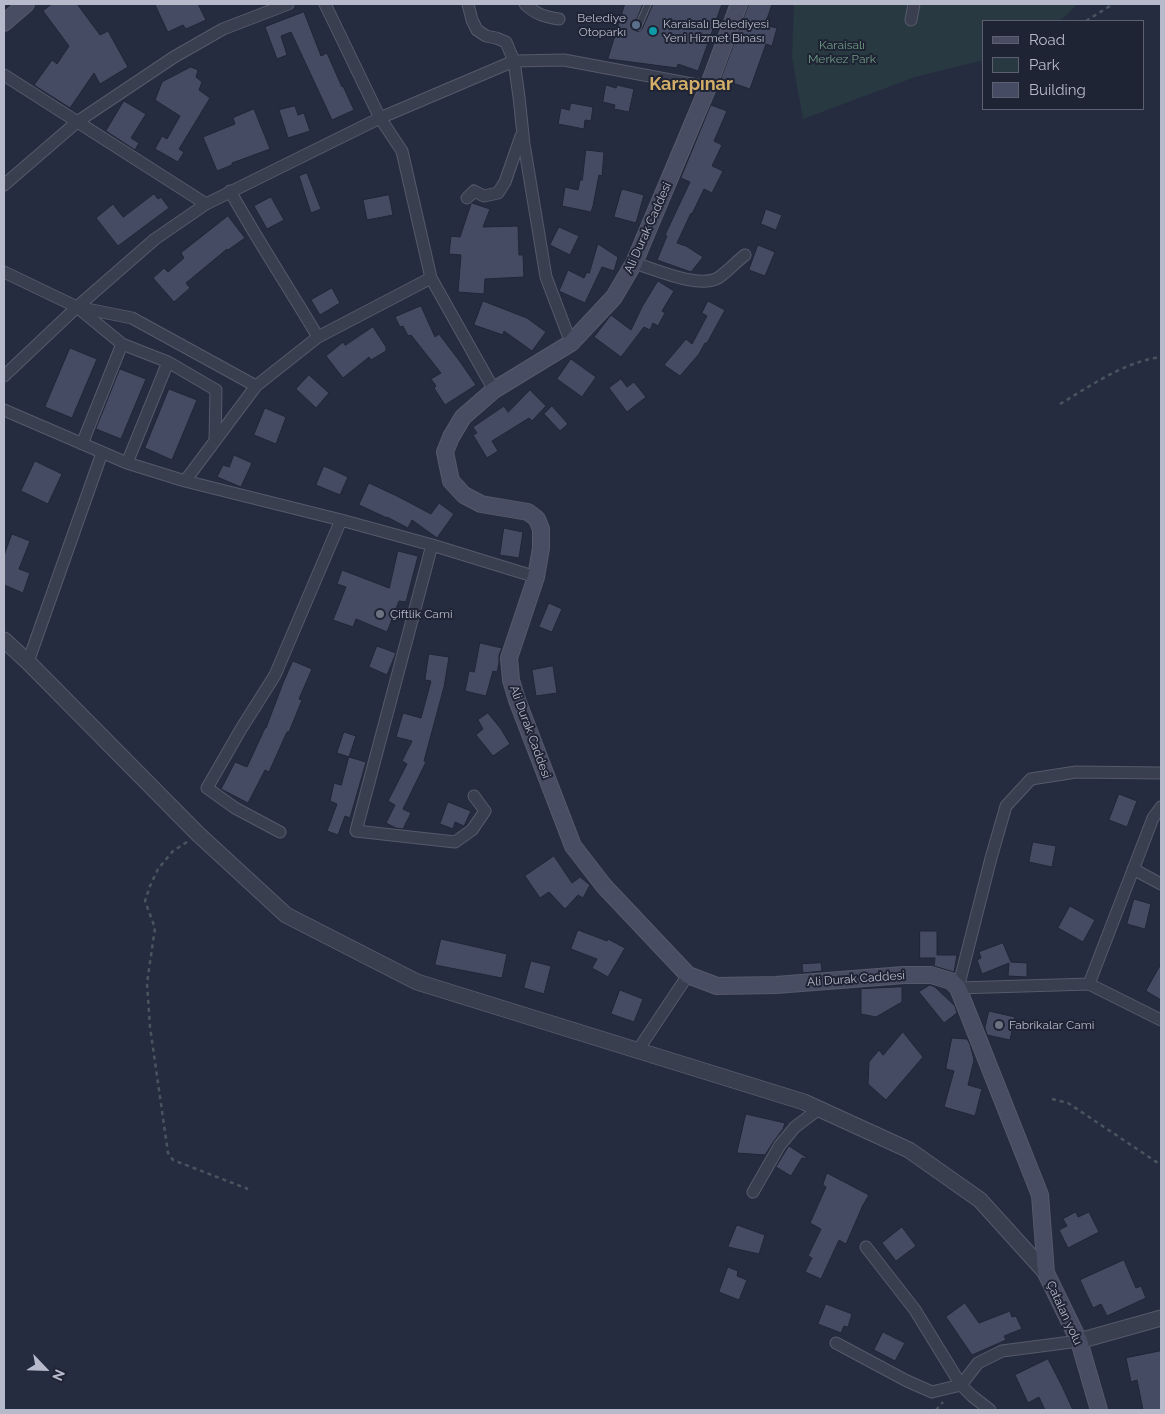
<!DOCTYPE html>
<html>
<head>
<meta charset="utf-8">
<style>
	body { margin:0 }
	#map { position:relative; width:1165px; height:1414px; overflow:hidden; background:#262c40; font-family:Raleway,sans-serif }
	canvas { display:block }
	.frame { position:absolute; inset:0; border:5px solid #b7baca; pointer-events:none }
	.legend { position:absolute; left:982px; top:20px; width:162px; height:90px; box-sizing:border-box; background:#1f2435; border:1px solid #5c6071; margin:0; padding:6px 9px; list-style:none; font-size:15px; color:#b7baca }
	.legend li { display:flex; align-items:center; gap:10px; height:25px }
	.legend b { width:25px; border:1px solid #5c6071 }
	.north { position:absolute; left:20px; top:1344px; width:50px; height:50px; -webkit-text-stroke:4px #1f2435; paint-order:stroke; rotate:114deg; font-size:14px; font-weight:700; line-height:20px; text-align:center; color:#b7baca }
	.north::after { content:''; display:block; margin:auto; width:18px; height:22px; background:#b7baca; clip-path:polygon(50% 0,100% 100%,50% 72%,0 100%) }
</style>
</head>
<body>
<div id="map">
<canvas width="1165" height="1414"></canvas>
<div class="frame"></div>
<ul class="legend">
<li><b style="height:6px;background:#494d63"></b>Road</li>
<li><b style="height:14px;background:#283941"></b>Park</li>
<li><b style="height:14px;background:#454b62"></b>Building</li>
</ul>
<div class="north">N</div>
</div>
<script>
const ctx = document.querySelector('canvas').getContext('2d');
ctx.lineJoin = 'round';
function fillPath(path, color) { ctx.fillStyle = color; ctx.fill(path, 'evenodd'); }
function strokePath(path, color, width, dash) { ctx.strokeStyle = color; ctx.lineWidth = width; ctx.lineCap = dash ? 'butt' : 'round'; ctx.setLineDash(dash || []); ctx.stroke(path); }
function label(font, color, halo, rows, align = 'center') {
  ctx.font = font + ' Raleway,sans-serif'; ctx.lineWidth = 4; ctx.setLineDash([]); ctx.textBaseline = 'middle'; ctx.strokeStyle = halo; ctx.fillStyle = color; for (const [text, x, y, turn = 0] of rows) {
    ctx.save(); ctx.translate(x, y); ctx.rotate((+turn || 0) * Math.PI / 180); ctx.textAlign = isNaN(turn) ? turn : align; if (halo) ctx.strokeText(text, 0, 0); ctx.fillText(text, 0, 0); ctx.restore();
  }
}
fillPath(new Path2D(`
	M794,4H1077L1068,14L1059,21H984V60L915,77L803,119L792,57Z`), '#283941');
const building = new Path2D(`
	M52,4H77L100,35L108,31L128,67L100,84L94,73L70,108L34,85L52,60L57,64L69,46L43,11Z
	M155,4H198L206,20L186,29L183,25L168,32Z
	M625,4H643L634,26V29L638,32L642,29L653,4H722L698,71L678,64L677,68L608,59Z
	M749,4H772L765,25L777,28L772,46L766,44L750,89L721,79Z
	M304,12L321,56L327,53L342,87L343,86L354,110L332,120L291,32L281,36L287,55L277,59L265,27Z
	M191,67L198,70L196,77L202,82L199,90L210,98L179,149L184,152L178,162L155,149L162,136L167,139L180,116L155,100L162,82Z
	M606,85L616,88L617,85L634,89L629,112L614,109L615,105L603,102Z
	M124,101L146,114L131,138L139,143L135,150L106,131Z
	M571,103L593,107L591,121L585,120L584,129L558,124L561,108L569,110Z
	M711,105L727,111L714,141L722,145L712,166L723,171L712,193L704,189L692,214L691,213L677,243L686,246L703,257L691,272L657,260L667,236L665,235L690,182L681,178Z
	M295,106L298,115L304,113L310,131L288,138L279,110Z
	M254,109L270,149L232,163V165L217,171L203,137L235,124L233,118Z
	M586,150L604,152L602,176L599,175L593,206L591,212L562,206L565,187L578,190L580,180H582Z
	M307,173L321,209L311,213L299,176Z
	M622,189L644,195L636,223L614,217Z
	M154,194L158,199L161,197L169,208L118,246L96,218L113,204L123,217Z
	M389,195L393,215L367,220L363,200Z
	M271,197L284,220L267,229L254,206Z
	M472,203L490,209L483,227L518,226L519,255H523L524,277L485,279L484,294L458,292L461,255L449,254L451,236L460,237L471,204Z
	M766,209L782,215L776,230L761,224Z
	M228,216L245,238L228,250L227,249L186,283L190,288L174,302L153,278L164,268L168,272L184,258L181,253Z
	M559,227L579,236L570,255L550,245Z
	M598,244L618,257L614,271L602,267L585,303L559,291L568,270L584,278L587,272L589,273Z
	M758,245L775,252L765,276L749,270Z
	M658,281L674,291L662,311L665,313L658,326L653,323L650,330L644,327L621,357L594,337L611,315L631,330L642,307Z
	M332,288L340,303L320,315L311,300Z
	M483,301L527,318L546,332L532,351L504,331L503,335L474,325Z
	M708,301L725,310L707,343H705L699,354L680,376L664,365L686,339L692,344L707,316L702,313Z
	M421,306L435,337L439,334L461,363L476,385L445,405L434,388L436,386L431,379L441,373L411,335L408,336L403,326L400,327L395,317Z
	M373,327L386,347V351L371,360L369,357L343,378L326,356L343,342L345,345Z
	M70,348L97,359L72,418L45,407Z
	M571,359L596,377L582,397L557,379Z
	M120,369L146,379L121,439L96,429Z
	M309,375L329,393L316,408L296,389Z
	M621,379L627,387L634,382L646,397L627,412L609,388Z
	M169,389L197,400L172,460L145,448Z
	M530,390L546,406L532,421L529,418L492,441L498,451L487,458L473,435L477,433L473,427L504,406L508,412Z
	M552,406L568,424L560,431L544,414Z
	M265,408L286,417L276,444L254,435Z
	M234,455L252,463L241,487L217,477L223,465L229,467Z
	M35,461L62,474L48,504L21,491Z
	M324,466L348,477L340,495L316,485Z
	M369,483L397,496L431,514L439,503L454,514L437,538L412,520L408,528L387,517V518L359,505Z
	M504,528L523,532L519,558L500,555Z
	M12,534L30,541L19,569L30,573L23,593L4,585V556Z
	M398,551L418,556L406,602L399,601L387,632L356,619L353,627L333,620L346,587L337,584L342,570L389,588Z
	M549,603L562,609L552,632L539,627Z
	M480,643L502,648L499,655V663L497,672L493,671L486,696L465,691L469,671L474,672Z
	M377,646L396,653L387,675L369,667Z
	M429,654L449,657L444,687L424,761L426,762L403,809L411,813L403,829L396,828L386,823L395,805L388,801L407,764L402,761L412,741L396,737L403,713L421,718L431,681L425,680Z
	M293,661L312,669L299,699L302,700L289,732H287L269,772L265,770L248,803L221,789L235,762L247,767L265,728H266L283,683Z
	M553,666L557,693L536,696L532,670Z
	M488,713L501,729L510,744L493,756L476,735L483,729L478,720Z
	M344,732L356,736L349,757L337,753Z
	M349,757L366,762L350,818L345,816L338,835L327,831L337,804L330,801L334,783L341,785Z
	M1119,794L1137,801L1127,827L1109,820Z
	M448,802L471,811L464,826L455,822L453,829L440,824Z
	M1033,842L1056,846L1052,867L1029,862Z
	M554,856L572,883L580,877L590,885L583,898L578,895L565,909L549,892L540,898L525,876Z
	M1134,899L1151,904L1145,929L1127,924Z
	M1070,906L1095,920L1083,942L1058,928Z
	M578,930L607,941L608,939L625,948L608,977L592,968L597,959L571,949Z
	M920,931H937V955H957L954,972L934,966L935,958H920Z
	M441,939L507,954L502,978L435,965Z
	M1003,943L1011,962L1027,963V977L1008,976L1009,963L982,974L977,960L981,958L979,952Z
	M531,961L551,966L544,994L524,988Z
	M821,963L822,971L803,973L802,964Z
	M1161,964V1000L1146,991Z
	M930,985L935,987L955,1006L957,1013L944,1023L919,992Z
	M902,987V1002L876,1017L861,1014V989Z
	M620,990L643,999L634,1022L611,1014Z
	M989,1011L1015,1017L1010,1040L987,1035L985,1028Z
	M903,1032L923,1057L886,1100L868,1084L869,1062L879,1050L883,1055Z
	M952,1038L967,1039L970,1044L974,1060L968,1085L982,1089L975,1116L944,1107L954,1071L946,1069Z
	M746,1114L785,1123L783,1129L774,1141L765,1155L737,1153Z
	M789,1146L809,1159L802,1158L791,1176L776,1167Z
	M827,1173L869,1195L863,1205L846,1244L839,1240L821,1279L805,1272L812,1258L808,1256L821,1229L810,1223L826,1187L823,1185Z
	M1076,1212L1078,1217L1089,1212L1099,1232L1068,1248L1059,1230L1067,1226L1063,1219Z
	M737,1225L765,1235L759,1254L728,1247Z
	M902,1227L916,1246L896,1261L882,1243Z
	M1124,1260L1136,1288L1141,1286L1146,1298L1107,1316L1101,1304L1093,1308L1080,1280Z
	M728,1267L738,1271L737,1276L747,1280L739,1300L719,1292Z
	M965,1303L979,1323L1010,1311L1012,1317L1016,1316L1022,1329L1004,1336L1006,1340L972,1355L946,1317Z
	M826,1304L852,1314L848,1327L844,1326L841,1333L818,1324Z
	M883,1332L905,1343L895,1361L874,1350Z
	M1161,1351V1410H1143L1137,1380L1131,1382L1126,1358Z
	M1048,1359L1062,1386L1073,1410H1045L1039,1397L1028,1403L1015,1375Z`);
fillPath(building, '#454b62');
strokePath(building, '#212637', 1);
const service = new Path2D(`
	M638,27L648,4`);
const minor = new Path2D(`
	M325,4L380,118L402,151L431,278L494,390
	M468,4L472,20L477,30L486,36L496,38L506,42L514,61L519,97L524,144L546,277L571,343
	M525,4C535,14 545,17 559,19
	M911,20L914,4
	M4,75L206,204
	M4,185L77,122L174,57L223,29L288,4
	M230,191C258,241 289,288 318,337
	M467,198L474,191L484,196L498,193L505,182L521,136
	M634,263C655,269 698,289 718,278C727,272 736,262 745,255
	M4,272L77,307
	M4,376L77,307L155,239L206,204L380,118L514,61L564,60L708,87
	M4,410L127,463L185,481L341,520L432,545L536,577
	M215,441L216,390L168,362L122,344L77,307L132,318L256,386
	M82,444L122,344
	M127,463L168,362
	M185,481L256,386L318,337L431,278
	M432,545L356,831L455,842L472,830L485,811L474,796
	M28,662L102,453
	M1161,773L1076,772L1031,779L1006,806L991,858L958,988L1089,984L1161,1020
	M280,832L235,808L207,788L241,729L275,675L341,520
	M1133,869L1161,884
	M1089,984L1153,818L1161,807
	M638,1050L688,975
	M753,1192L780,1145L795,1127L819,1109
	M866,1247L915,1310L961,1385L972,1396L990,1410
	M836,1343L907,1381L932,1392L961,1385L978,1363L1002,1351L1079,1341`);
const tertiary = new Path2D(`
	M4,640L28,662L198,834L286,915L417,982L804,1102L909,1150L980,1200L1046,1273
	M1079,1341L1161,1318`);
const secondary = new Path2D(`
	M739,4L708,87L634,263L614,297L571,343L494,390L463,417L451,437L445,452L451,481L464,495L481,504L528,512L537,519L541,529V548L536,577L509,658L511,680L517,700L573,846L604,886L688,975L717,986L776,985L904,975H931L951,981L958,988L1040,1195L1046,1273L1079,1341L1099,1410
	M4,23L26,4`);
strokePath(service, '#555a6a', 8);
strokePath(minor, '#555a6a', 13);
strokePath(tertiary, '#555a6a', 17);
strokePath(secondary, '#555a6a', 18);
strokePath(new Path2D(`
	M1086,21L1113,4
	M1060,404C1092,385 1124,362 1161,357
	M187,842L173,851L158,869L150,886L145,901L155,928L147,983L150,1027L168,1153L173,1160L248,1189
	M1052,1099L1068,1103L1161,1165
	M936,1410L943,1402`), '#47565e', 2.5, [4, 4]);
strokePath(service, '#3a3f50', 5.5);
strokePath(minor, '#3a3f50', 11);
strokePath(tertiary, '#3a3f50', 15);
strokePath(secondary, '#494d63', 16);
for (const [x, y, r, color] of [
	[636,25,5,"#5c6f8a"],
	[653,31,5,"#0f9aa8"],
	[380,614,5,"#6b7280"],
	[999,1025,5,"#6b7280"]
]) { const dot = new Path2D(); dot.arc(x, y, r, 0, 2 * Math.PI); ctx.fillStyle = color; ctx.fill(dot); strokePath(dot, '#1f2435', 2); }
label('12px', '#b7baca', '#1f2435', [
	["Belediye",626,18,"right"],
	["Otoparkı",626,32,"right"],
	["Karaisalı Belediyesi",663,24],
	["Yeni Hizmet Binası",663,38],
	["Çiftlik Cami",390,614],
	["Fabrikalar Cami",1009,1025]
], 'left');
label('12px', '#6f9b82', '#1f2435', [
	["Karaisalı",842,45],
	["Merkez Park",842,59]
]);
label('12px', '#b7baca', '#1f2435', [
	["Ali Durak Caddesi",648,228,-66],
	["Ali Durak Caddesi",530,732,70],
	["Ali Durak Caddesi",856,979,-4],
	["Çatalan yolu",1064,1313,65]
]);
label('bold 18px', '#d3ae69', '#1f2435', [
	["Karapınar",691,85]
]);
</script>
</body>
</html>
